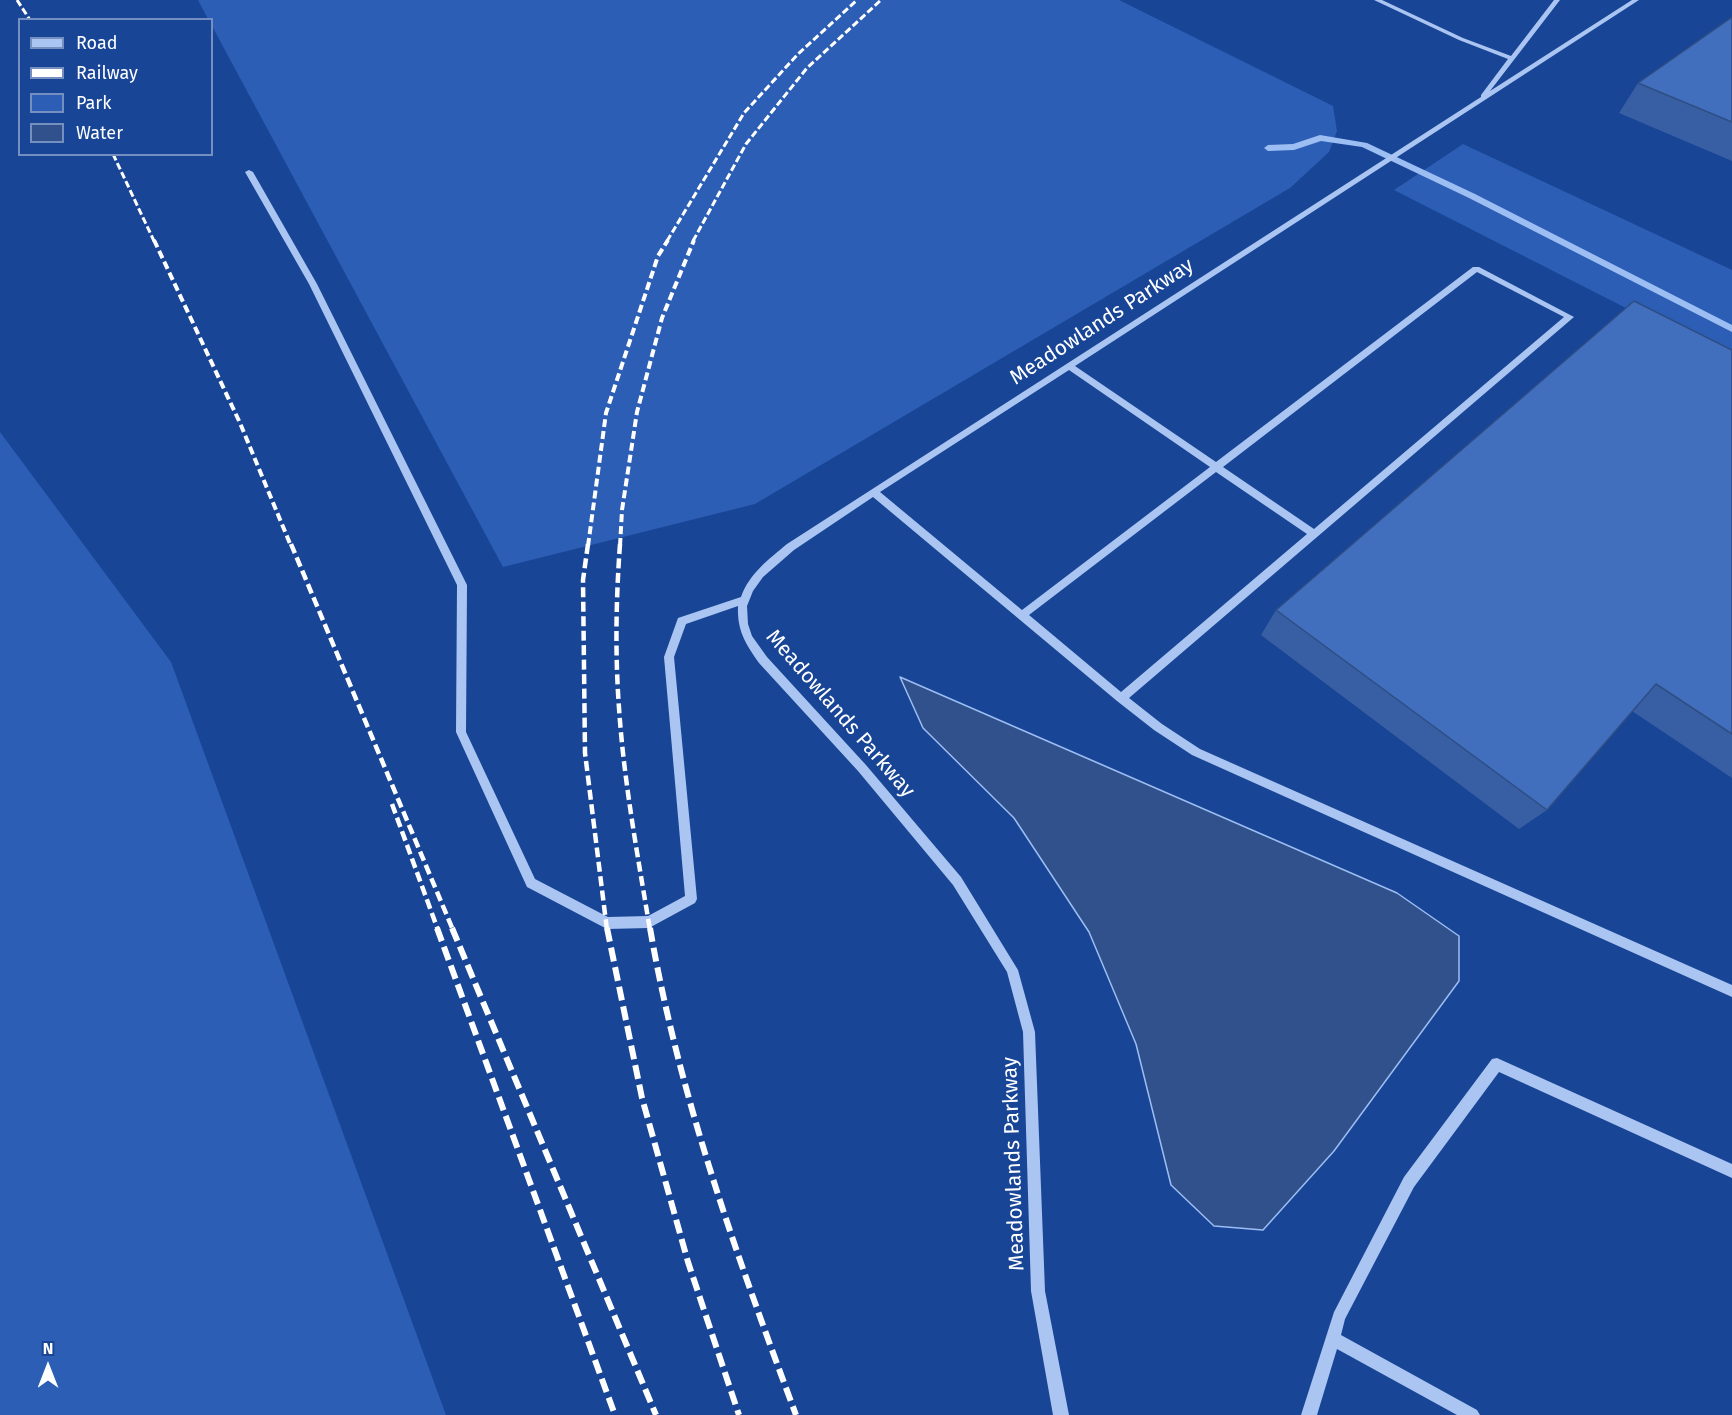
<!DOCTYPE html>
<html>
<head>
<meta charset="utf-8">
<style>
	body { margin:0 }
	#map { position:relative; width:1732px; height:1415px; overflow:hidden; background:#184596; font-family:"Fira Sans",sans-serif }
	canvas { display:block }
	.legend { position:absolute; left:18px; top:18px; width:195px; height:138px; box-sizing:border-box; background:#184596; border:2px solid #748fc0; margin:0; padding:8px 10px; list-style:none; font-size:18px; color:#fff }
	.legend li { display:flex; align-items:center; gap:12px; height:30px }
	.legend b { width:30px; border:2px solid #748fc0 }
	.north { position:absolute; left:18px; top:1337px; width:60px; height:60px; -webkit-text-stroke:4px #184596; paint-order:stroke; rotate:0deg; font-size:16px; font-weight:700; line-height:24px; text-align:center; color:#fff }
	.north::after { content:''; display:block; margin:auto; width:21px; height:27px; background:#fff; clip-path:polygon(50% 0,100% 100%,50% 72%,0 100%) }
</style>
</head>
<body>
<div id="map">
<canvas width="1732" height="1415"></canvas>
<ul class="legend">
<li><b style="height:8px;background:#aac5f1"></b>Road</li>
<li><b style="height:8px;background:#fff"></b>Railway</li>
<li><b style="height:16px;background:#2b5eb4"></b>Park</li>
<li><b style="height:16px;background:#31518d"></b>Water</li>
</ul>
<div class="north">N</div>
</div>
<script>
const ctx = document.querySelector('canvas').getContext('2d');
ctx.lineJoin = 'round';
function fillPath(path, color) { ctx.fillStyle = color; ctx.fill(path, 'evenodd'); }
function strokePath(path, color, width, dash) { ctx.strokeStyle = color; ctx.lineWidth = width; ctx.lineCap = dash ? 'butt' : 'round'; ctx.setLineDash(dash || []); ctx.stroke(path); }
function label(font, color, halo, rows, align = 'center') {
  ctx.font = font + ' "Fira Sans",sans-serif'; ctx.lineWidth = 6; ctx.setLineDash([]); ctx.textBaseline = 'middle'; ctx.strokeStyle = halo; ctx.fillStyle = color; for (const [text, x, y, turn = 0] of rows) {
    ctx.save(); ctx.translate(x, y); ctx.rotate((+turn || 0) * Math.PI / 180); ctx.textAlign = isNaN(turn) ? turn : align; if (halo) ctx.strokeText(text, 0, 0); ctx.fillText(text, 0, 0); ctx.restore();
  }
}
fillPath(new Path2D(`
	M198,0H1119L1333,106L1337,131L1329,152L1290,188L755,504L503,567L212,26V20L208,19Z
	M1463,144L1732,270V362L1394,190Z
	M0,432L171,662L446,1415H0Z`), '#2b5eb4');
const water = new Path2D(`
	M900,677L1397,893L1459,936V981L1334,1151L1263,1230L1214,1226L1171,1185L1136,1044L1089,932L1014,818L923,728Z`);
fillPath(water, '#31518d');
strokePath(water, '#9dbef3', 1.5);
fillPath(new Path2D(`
	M1320,135L1367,143L1475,194L1732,325V332L1469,198L1362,147L1321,141L1294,150L1268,151L1264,148L1268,145L1293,144Z`), '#9dbef3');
fillPath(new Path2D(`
	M1374,0H1382L1463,38L1511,56L1554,0H1560L1490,91L1632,0H1639L1075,366L1216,462L1473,267H1479L1574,317L1129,698L1162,724L1200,749L1732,985V997L1192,755L1154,730L1117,701L873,497L794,550L763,577L753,591L747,606L748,624L752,636L767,657L866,765L961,877L1018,970L1035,1032L1045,1291L1069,1415H1053L1031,1291L1023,1032L1007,972L953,885L858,771L759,663C745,643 737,630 738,606L686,624L674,657L697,899L695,903L649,928L607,929L527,887L456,732L457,585L309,284L245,172L249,170L253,172L317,284L467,585L466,732L535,879L608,917L648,916L685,896L664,657L678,618L741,597C749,574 769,559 787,544L1481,97V95L1508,59L1459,40ZM1477,272L1564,317L1314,529L1223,467ZM1069,370L1210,467L1022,610L880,492ZM1216,472L1307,534L1121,692L1029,615Z
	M1497,1058L1732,1164V1178L1499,1072L1414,1187L1345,1319L1341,1335L1477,1410L1480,1415H1457L1337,1349L1317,1415H1301L1334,1312L1404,1177L1492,1059Z`), '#aac5f1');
strokePath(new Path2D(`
	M17,0L30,20
	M113,154L154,241
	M667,241L744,113L798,54L857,0
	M693,241L746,144L807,68L881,0`), '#fff', 3, [7, 3]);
strokePath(new Path2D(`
	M154,240L240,423L291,546
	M588,546L606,413L658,256L668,240
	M620,546L622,510L637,412L662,318L694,240`), '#fff', 4, [8, 4]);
strokePath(new Path2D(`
	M291,544L453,930
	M588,544L583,580L585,753L607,930
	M620,544C616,599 615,654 619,708C624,783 638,857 650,930
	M392,804L438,930`), '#fff', 4.5, [10, 4.5]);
strokePath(new Path2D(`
	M437,928L615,1415
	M452,928L656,1415
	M607,928L642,1098L688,1262L739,1415
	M650,928C679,1096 737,1256 796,1415`), '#fff', 6, [14, 6]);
fillPath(new Path2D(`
	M1732,17V161L1619,113L1638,83Z
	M1732,350V778L1632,711L1547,810L1519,829L1261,635L1276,610Z`), '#385fa3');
const building = new Path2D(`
	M1732,17V122L1638,83Z
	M1634,301L1732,350V734L1656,684L1547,810L1276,610Z`);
fillPath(building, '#416fbd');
strokePath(building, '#2e4e84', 1.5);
label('21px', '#fff', '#184596', [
	["Meadowlands Parkway",1102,322,-33],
	["Meadowlands Parkway",840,714,49],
	["Meadowlands Parkway",1014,1164,-92]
]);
</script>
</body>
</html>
